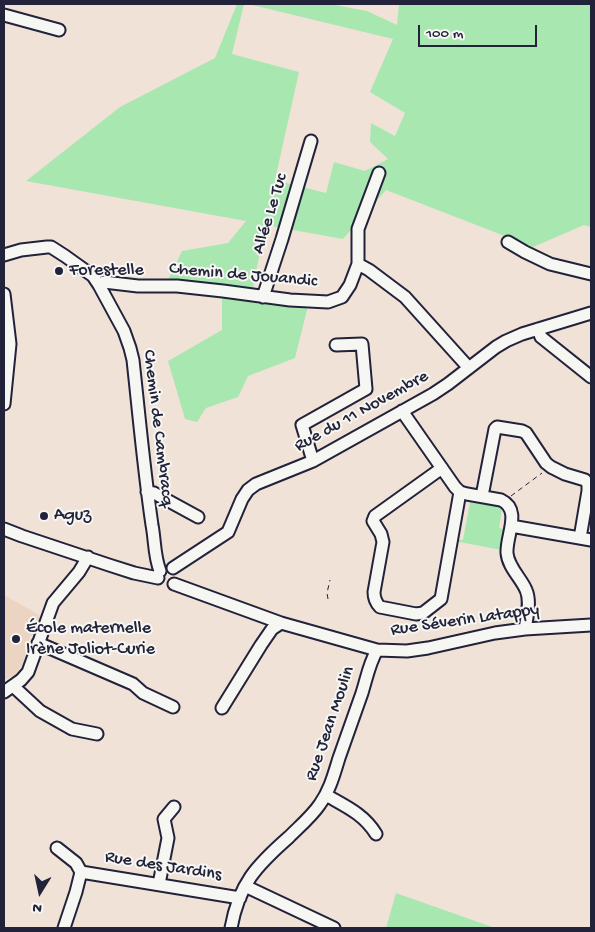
<!DOCTYPE html>
<html>
<head>
<meta charset="utf-8">
<style>
	body { margin:0 }
	#map { position:relative; width:595px; height:932px; overflow:hidden; background:#f0e2d6; font-family:"Gochi Hand",sans-serif }
	canvas { display:block }
	.frame { position:absolute; inset:0; border:5px solid #22223b; pointer-events:none }
	.north { position:absolute; left:15px; top:867px; width:50px; height:50px; -webkit-text-stroke:4px #f6f6f2; paint-order:stroke; rotate:190deg; font-size:14px; font-weight:700; line-height:20px; text-align:center; color:#22223b }
	.north::after { content:''; display:block; margin:auto; width:18px; height:22px; background:#22223b; clip-path:polygon(50% 0,100% 100%,50% 72%,0 100%) }
	.scale { position:absolute; left:418px; top:25px; width:119px; height:22px; box-sizing:border-box; border:2px solid #22223b; border-top:0; padding-left:6px; font-size:15px; line-height:18px; white-space:nowrap; color:#22223b; -webkit-text-stroke:4px #f6f6f2; paint-order:stroke }
</style>
</head>
<body>
<div id="map">
<canvas width="595" height="932"></canvas>
<div class="frame"></div>
<div class="north">N</div>
<div class="scale">100 m</div>
</div>
<script>
const ctx = document.querySelector('canvas').getContext('2d');
ctx.lineJoin = 'round';
function fillPath(path, color) { ctx.fillStyle = color; ctx.fill(path, 'evenodd'); }
function strokePath(path, color, width, dash) { ctx.strokeStyle = color; ctx.lineWidth = width; ctx.lineCap = dash ? 'butt' : 'round'; ctx.setLineDash(dash || []); ctx.stroke(path); }
function label(font, color, halo, rows, align = 'center') {
  ctx.font = font + ' "Gochi Hand",sans-serif'; ctx.lineWidth = 4; ctx.setLineDash([]); ctx.textBaseline = 'middle'; ctx.strokeStyle = halo; ctx.fillStyle = color; for (const [text, x, y, turn = 0] of rows) {
    ctx.save(); ctx.translate(x, y); ctx.rotate((+turn || 0) * Math.PI / 180); ctx.textAlign = isNaN(turn) ? turn : align; if (halo) ctx.strokeText(text, 0, 0); ctx.fillText(text, 0, 0); ctx.restore();
  }
}
fillPath(new Path2D(`
	M4,595L39,615L40,621L35,634L30,636L23,663L15,675L4,680Z`), '#ecd4c2');
fillPath(new Path2D(`
	M237,4H244L232,54L299,72L275,180L326,193L334,162L365,171L388,159L370,142L371,123L395,136L405,113L370,92L393,39L248,4H330L367,11L397,25L399,4H591V227L584,225L533,247L386,190L343,239L265,225L253,288L269,304L308,306L295,358L248,376L238,397L206,408L197,422L185,419L168,361L222,330V296L201,282L168,280L182,251L228,243L246,221L26,181L120,107L215,58Z
	M472,501L498,505L502,509L499,528L504,529L501,550L454,541L455,539L463,540L470,502Z
	M396,893L495,928H386Z`), '#a8e8b0');
const minor = new Path2D(`
	M4,15L59,30
	M508,242L525,252L550,264L591,274
	M4,255L21,250L47,247H51L65,256L93,276L99,285L124,331L130,348L133,360C139,415 144,471 152,525C155,540 154,556 160,571
	M358,264V229L379,173
	M99,285L104,282L138,286H177L223,291L290,300L328,302L342,297L350,285L358,264L369,270L405,297L469,368
	M4,294L10,344L4,404
	M263,297L282,239L311,141
	M538,329L541,337L591,377
	M402,411L455,487L460,492L467,494L501,500C522,510 506,535 507,553C508,567 521,578 526,590C531,601 527,617 525,629
	M313,461L302,425L366,389L362,344L336,345
	M442,468L375,516L373,521L381,534L383,542L374,592C374,598 375,602 380,607L416,614L423,613L441,599L460,492
	M147,492L154,493L198,517
	M482,496L495,429L497,427L522,431L526,433L546,463L551,467L565,474L585,480L588,484V491L580,538
	M511,526L591,540
	M4,529L22,536L109,565L134,573L158,578
	M173,568L228,532L242,499L248,490L256,484L313,461L433,394L448,384L496,347L506,341L522,334L591,313
	M174,584L281,623L377,650L407,651L428,648L495,633L525,629L591,625
	M38,643L133,684L143,693L173,707
	M13,686L40,711L72,729L97,734
	M4,692L21,680L28,672L53,603L79,572L88,557
	M222,708L261,645L272,629L281,623
	M326,795C345,806 364,814 376,834
	M57,848L76,863L81,872L76,892L64,928
	M81,872L240,898
	M159,884L168,838L164,819L174,807
	M245,886L334,928
	M231,928C239,884 256,866 289,837C300,826 312,816 320,804C330,790 334,774 339,758C347,736 354,715 362,693C367,677 369,664 377,650`);
strokePath(minor, '#22223b', 15);
strokePath(new Path2D(`
	M511,496L542,473
	M328,599L327,593L330,580`), '#22223b', 1, [5, 4]);
strokePath(minor, '#f6f6f2', 11);
for (const [x, y, r, color] of [
	[59,271,5,"#22223b"],
	[44,516,5,"#22223b"],
	[16,639,5,"#22223b"]
]) { const dot = new Path2D(); dot.arc(x, y, r, 0, 2 * Math.PI); ctx.fillStyle = color; ctx.fill(dot); strokePath(dot, '#f6f6f2', 2); }
label('18px', '#22223b', '#f6f6f2', [
	["Allée Le Tuc",271,214,-73],
	["Chemin de Jouandic",243,276,5],
	["Rue du 11 Novembre",362,412,-29],
	["Chemin de Cambracq",157,428,83],
	["Rue Séverin Latappy",465,621,-8],
	["Rue Jean Moulin",331,724,-71],
	["Rue des Jardins",163,867,9]
]);
label('18px', '#22223b', '#f6f6f2', [
	["Forestelle",69,271],
	["Aguz",54,516],
	["École maternelle",26,629],
	["Irène Joliot-Curie",26,650]
], 'left');
</script>
</body>
</html>
